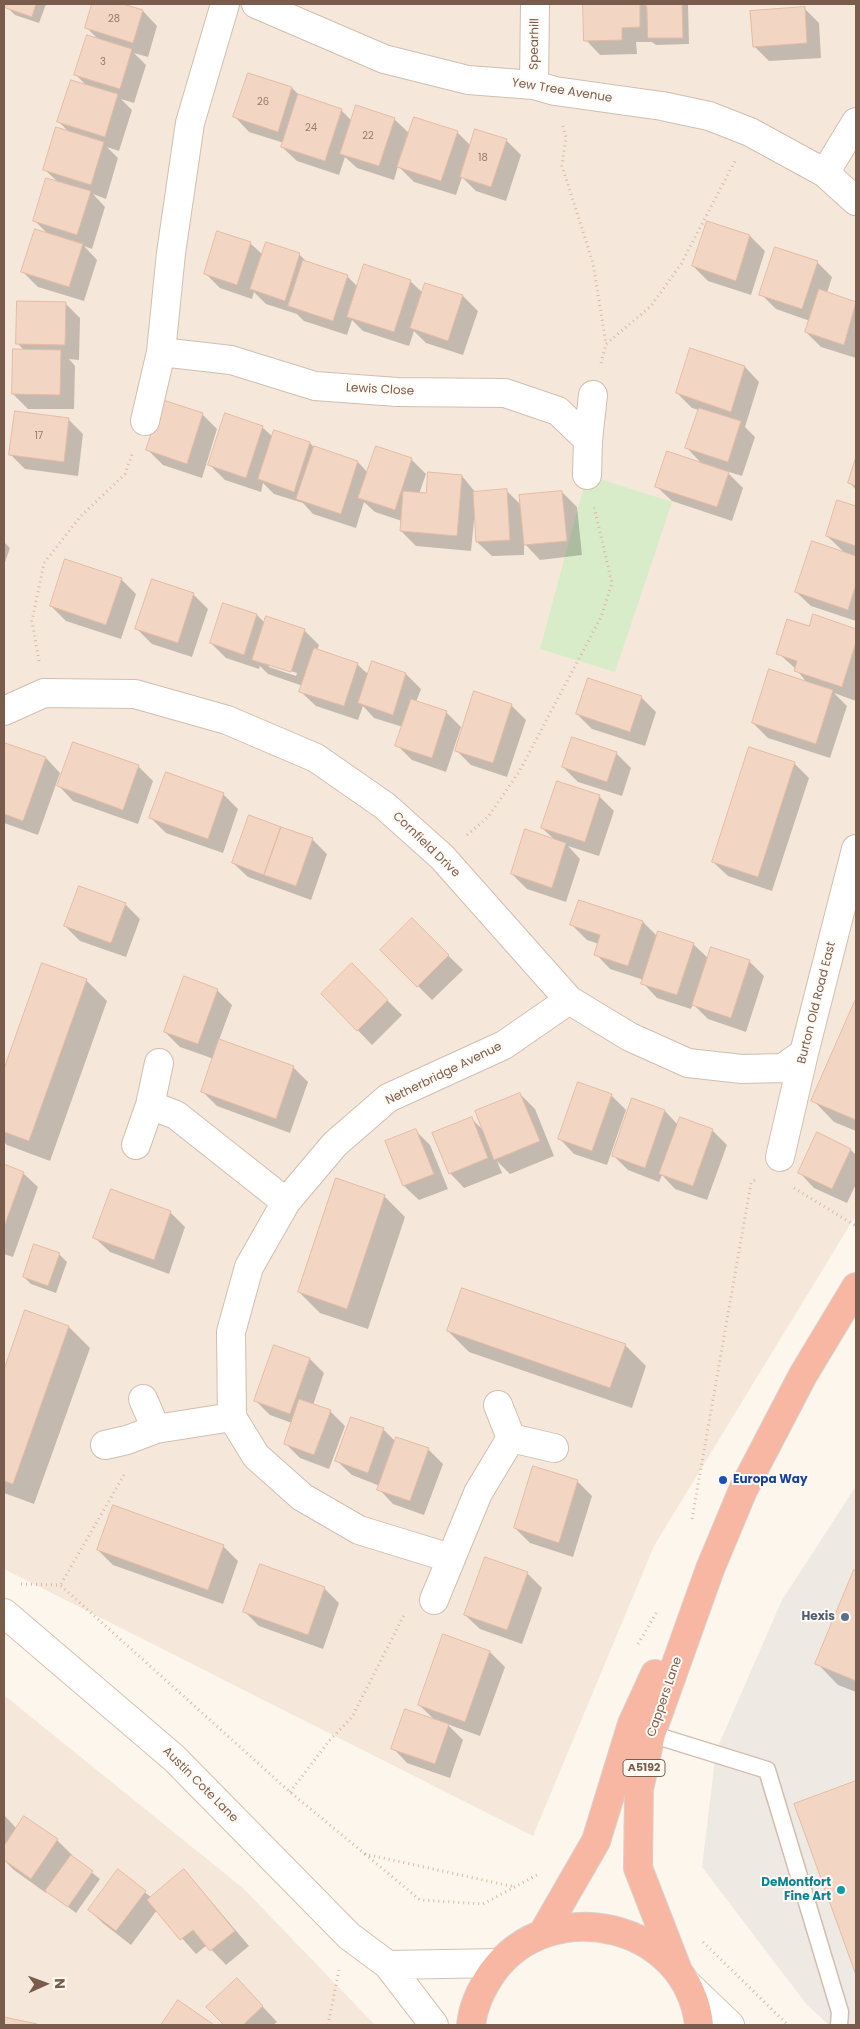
<!DOCTYPE html>
<html>
<head>
<meta charset="utf-8">
<style>
	body { margin:0 }
	#map { position:relative; width:860px; height:2029px; overflow:hidden; background:#fdf6ec; font-family:Poppins,sans-serif }
	canvas { display:block }
	.frame { position:absolute; inset:0; border:5px solid #7a5c4d; pointer-events:none }
	.north { position:absolute; left:20px; top:1959px; width:50px; height:50px; -webkit-text-stroke:4px #fffaf3; paint-order:stroke; rotate:88deg; font-size:14px; font-weight:700; line-height:20px; text-align:center; color:#7a5c4d }
	.north::after { content:''; display:block; margin:auto; width:18px; height:22px; background:#7a5c4d; clip-path:polygon(50% 0,100% 100%,50% 72%,0 100%) }
</style>
</head>
<body>
<div id="map">
<canvas width="860" height="2029"></canvas>
<div class="frame"></div>
<div class="north">N</div>
</div>
<script>
const ctx = document.querySelector('canvas').getContext('2d');
ctx.lineJoin = 'round';
function fillPath(path, color) { ctx.fillStyle = color; ctx.fill(path, 'evenodd'); }
function strokePath(path, color, width, dash) { ctx.strokeStyle = color; ctx.lineWidth = width; ctx.lineCap = dash ? 'butt' : 'round'; ctx.setLineDash(dash || []); ctx.stroke(path); }
function label(font, color, halo, rows, align = 'center') {
  ctx.font = font + ' Poppins,sans-serif'; ctx.lineWidth = 4; ctx.setLineDash([]); ctx.textBaseline = 'middle'; ctx.strokeStyle = halo; ctx.fillStyle = color; for (const [text, x, y, turn = 0] of rows) {
    ctx.save(); ctx.translate(x, y); ctx.rotate((+turn || 0) * Math.PI / 180); ctx.textAlign = isNaN(turn) ? turn : align; if (halo) ctx.strokeText(text, 0, 0); ctx.fillText(text, 0, 0); ctx.restore();
  }
}
fillPath(new Path2D(`
	M4,4H856V1215L654,1546L533,1836L4,1569Z
	M4,1695L244,1889L375,2025H4Z`), '#f5e8da');
fillPath(new Path2D(`
	M856,1486V2025H829L807,2005L702,1867L716,1751L782,1600Z`), '#efe9e4');
fillPath(new Path2D(`
	M587,475L672,502L615,672L540,649Z`), '#d8ecc9');
fillPath(new Path2D(`
	M9,4H46L39,23L15,15L7,7Z
	M93,4H119L143,11L157,26L148,57L134,53L146,65L134,103L121,99L132,110L119,151L107,147L118,158L106,199L93,194L105,207L92,249L84,246L97,260L84,301L38,287L23,272L48,234L35,221L58,182L44,169L70,133L59,122L87,86L76,75L99,40L86,27Z
	M585,4H644L648,8V4H688L689,44L656,45L652,42H636L637,54L600,55L586,40Z
	M804,8L819,23L821,58L769,61L754,46Z
	M248,74L292,88L300,96L341,110L352,121L394,119L410,134L457,132L471,146L506,140L521,155L506,201L476,191L462,177L456,195L414,182L398,166L394,180L357,168L345,157L339,175L297,161L282,147L284,143L249,132L235,117Z
	M708,222L750,236L765,251L751,295L708,281L693,266Z
	M250,243L263,255L299,254L309,264L347,276L358,287L410,281L423,293L426,284L463,296L478,311L463,355L426,343L414,331L409,346L363,331L352,320L347,335L304,321L297,314L266,304L254,292L252,299L220,288L205,273Z
	M817,262L832,277L827,293L856,303V358L821,347L806,332L810,321L776,309L761,294Z
	M65,303L80,318L79,360L69,359L75,366L74,409H28L13,394L24,350L17,343Z
	M745,367L759,382L745,427L755,437L742,476L726,471L743,488L732,521L672,501L657,487L703,465L687,448L699,410L692,408L677,393Z
	M202,414L217,429L202,478L163,465L148,450Z
	M68,419L83,434L78,476L25,469L10,454Z
	M262,427L273,437L274,432L310,443L315,448L358,462L368,473L411,459L426,474L419,494H427L462,476L476,493L507,491L521,505L562,492L577,507L582,555L540,560L524,543V555L492,556L477,542L476,520H474L471,551L416,546L401,531L402,521L375,512L364,502L356,528L313,514L303,503L274,494L263,483L261,492L225,480L210,465Z
	M856,461V490L849,482Z
	M838,502L856,508V621L811,606L796,592L845,553L827,536Z
	M4,542L10,548L4,565Z
	M121,579L136,594L121,639L66,621L51,606Z
	M193,594L208,609L192,657L152,644L137,629Z
	M257,615L265,623L304,630L319,645L317,650L357,664L369,675L372,663L406,674L421,689L416,702L446,712L461,727L446,772L412,760L397,745L403,727L374,718L363,706L358,720L316,706L301,692L303,686L268,674L260,666L259,669L226,658L211,643ZM269,664L297,673L296,676L269,667Z
	M814,616L856,630V701L834,693L847,706L830,758L768,738L753,723L808,684L796,669L778,653L810,627Z
	M641,697L656,712L645,746L592,729L577,714Z
	M511,705L526,720L507,777L471,765L456,750Z
	M6,744L46,758L60,773L38,835L4,823V751Z
	M616,753L631,768L622,796L578,782L563,767Z
	M794,763L809,778L772,891L728,876L713,862Z
	M138,766L153,781L138,824L73,801L59,786Z
	M557,782L600,797L614,811L599,856L568,846L580,859L566,902L527,889L512,874L555,840L542,828Z
	M223,794L238,809L223,853L166,833L151,818Z
	M312,839L327,854L311,900L248,877L233,863Z
	M579,901L643,922L658,937L693,944L709,959L749,961L764,976L746,1032L708,1019L693,1004L691,1009L657,998L643,983L644,980L610,969L596,954L599,944L587,940L572,925Z
	M125,904L140,919L126,957L80,941L65,926Z
	M412,920L463,970L432,1000L382,950Z
	M43,965L86,980L107,1001L50,1161L7,1145L4,1142V1073Z
	M352,965L402,1015L372,1045L323,994Z
	M217,990L232,1005L219,1040L293,1067L308,1082L290,1133L217,1106L202,1091L214,1059L180,1047L165,1032Z
	M856,1003V1131L834,1122L813,1100Z
	M520,1094L535,1109L554,1156L510,1174L497,1161L502,1173L464,1188L450,1173L471,1118L484,1131Z
	M611,1095L626,1110L607,1165L574,1154L560,1139Z
	M632,1100L665,1111L678,1125L712,1130L727,1145L707,1200L675,1189L662,1175L659,1182L628,1170L613,1155Z
	M415,1130L430,1145L448,1189L419,1200L404,1186L386,1142Z
	M851,1150L856,1155V1184L847,1203L814,1188L800,1173Z
	M4,1166L23,1173L38,1187L13,1257L4,1254Z
	M384,1196L405,1217L368,1329L320,1313L299,1292Z
	M170,1212L185,1227L169,1274L110,1252L95,1238Z
	M59,1254L67,1262L56,1293L31,1284L24,1277Z
	M26,1312L69,1327L90,1348L34,1504L4,1493V1374Z
	M448,1331L625,1345L646,1366L632,1408L469,1352Z
	M310,1359L324,1373L313,1405L330,1411L345,1426L329,1469L300,1458L285,1443L292,1423L270,1415L255,1400Z
	M383,1429L396,1442L428,1449L443,1464L424,1515L393,1504L379,1489L380,1486L352,1475L337,1461Z
	M577,1481L592,1496L573,1557L530,1543L515,1528Z
	M223,1546L238,1561L223,1604L113,1565L98,1550Z
	M855,1572H856V1692L838,1685L817,1663Z
	M527,1573L542,1588L522,1644L480,1629L465,1615Z
	M324,1588L339,1603L323,1649L259,1626L244,1611Z
	M444,1636L490,1652L505,1667L480,1736L447,1724L463,1740L450,1778L407,1763L393,1748L436,1721L419,1705Z
	M856,1782V1972L796,1804Z
	M4,1815L17,1829L25,1818L57,1840L72,1855L71,1856L100,1879L76,1913L47,1891L46,1893L14,1870L4,1860Z
	M118,1871L152,1898L184,1871L198,1886L249,1946L226,1965L207,1945L196,1954L157,1910L131,1945L104,1924L89,1910Z
	M251,1994L277,2022L273,2025H225L208,2007Z`), '#0003');
const building = new Path2D(`
	M7,4H36L32,17L6,8Z
	M92,4H123L143,10L133,43L85,28Z
	M583,4H640V27L622,28V40L584,41Z
	M647,4H682L683,38H648Z
	M805,7L807,43L753,47L750,11Z
	M87,35L132,49L120,89L74,75Z
	M248,73L292,87L278,132L233,117Z
	M71,80L118,94L105,137L57,122Z
	M298,94L342,109L325,161L281,147Z
	M356,105L395,118L379,166L340,154Z
	M414,117L458,131L441,181L397,167Z
	M56,127L104,142L91,185L43,170Z
	M475,129L507,139L491,187L460,177Z
	M46,178L91,191L77,235L33,221Z
	M707,221L750,235L736,281L692,266Z
	M35,229L83,244L69,287L21,272Z
	M217,231L251,242L237,285L204,274Z
	M266,242L300,253L285,301L250,289Z
	M775,247L818,261L802,309L759,295Z
	M303,260L348,275L333,321L288,306Z
	M364,264L411,280L394,332L347,317Z
	M425,283L463,295L448,341L410,328Z
	M819,289L856,302L844,345L805,332Z
	M17,301L66,302L65,345L16,344Z
	M690,348L745,366L731,412L676,393Z
	M13,349L61,350L60,395L12,394Z
	M163,400L203,413L187,464L146,450Z
	M699,408L741,421L728,462L685,448Z
	M15,411L69,418L64,462L9,455Z
	M225,413L263,426L246,478L208,465Z
	M274,430L310,442L294,492L258,479Z
	M314,446L358,461L341,514L296,499Z
	M376,446L412,458L395,510L358,498Z
	M667,451L729,472L717,507L655,487Z
	M856,457V486L848,483Z
	M428,472L462,475L457,536L400,531L403,491L426,493Z
	M507,489L510,540L476,542L473,492Z
	M562,491L567,541L524,545L519,495Z
	M837,500L856,506V546L826,536Z
	M812,541L856,556V584L848,610L795,592Z
	M65,559L122,578L106,625L50,606Z
	M152,579L194,593L178,643L135,629Z
	M223,603L257,614L244,655L210,643Z
	M813,614L856,629V642L842,687L794,671L797,661L776,654L787,619L809,626Z
	M266,616L305,629L291,672L252,660Z
	M314,648L358,663L344,706L299,692Z
	M372,661L406,673L393,715L358,703Z
	M769,669L833,690L816,744L752,723Z
	M588,678L642,696L630,732L576,714Z
	M474,691L512,704L493,763L455,751Z
	M411,699L447,711L432,758L395,746Z
	M572,737L617,752L607,782L562,767Z
	M73,742L139,765L123,810L57,786Z
	M5,743L46,757L23,821L4,814Z
	M749,747L795,762L758,877L712,862Z
	M166,772L224,793L208,839L149,818Z
	M557,781L600,795L585,842L541,828Z
	M249,815L281,827L264,875L232,863Z
	M281,827L313,838L296,886L264,875Z
	M525,829L566,843L552,888L511,874Z
	M79,886L126,903L111,943L64,926Z
	M579,900L643,921L628,966L594,955L600,935L570,925Z
	M412,918L449,955L417,987L380,950Z
	M658,931L694,943L677,995L641,984Z
	M711,947L750,960L731,1018L692,1005Z
	M42,963L87,979L29,1141L4,1132V1069Z
	M352,963L388,1000L357,1031L321,994Z
	M184,976L218,989L198,1044L164,1032Z
	M855,1001L856,1002V1120L811,1101Z
	M219,1039L294,1066L276,1119L201,1092Z
	M578,1082L612,1094L592,1151L558,1139Z
	M520,1093L540,1141L494,1160L475,1111Z
	M632,1098L665,1110L645,1168L612,1156Z
	M472,1117L488,1158L449,1174L432,1133Z
	M680,1117L713,1129L693,1186L659,1174Z
	M416,1129L434,1174L403,1186L385,1141Z
	M817,1132L851,1149L832,1189L798,1173Z
	M4,1164L24,1172L4,1227Z
	M336,1178L385,1195L347,1309L298,1292Z
	M111,1189L171,1211L154,1260L93,1238Z
	M34,1244L60,1253L48,1286L23,1277Z
	M462,1288L626,1344L610,1388L447,1331Z
	M25,1310L69,1326L13,1484L4,1481V1370Z
	M274,1345L310,1358L290,1414L254,1401Z
	M299,1399L331,1410L314,1455L284,1444Z
	M351,1417L384,1428L368,1473L335,1461Z
	M396,1437L429,1448L410,1501L377,1490Z
	M533,1466L578,1480L559,1543L514,1528Z
	M113,1505L224,1545L208,1590L97,1550Z
	M485,1557L528,1572L507,1630L464,1615Z
	M260,1564L325,1587L308,1635L243,1612Z
	M854,1570L856,1571V1681L815,1664Z
	M443,1634L490,1651L465,1722L418,1705Z
	M405,1709L449,1724L435,1764L391,1749Z
	M856,1781V1975L794,1804Z
	M24,1816L58,1839L31,1879L4,1860V1846Z
	M71,1855L93,1871L68,1907L45,1891Z
	M118,1869L146,1891L116,1931L88,1910Z
	M184,1869L235,1931L210,1951L193,1930L180,1940L147,1900Z
	M237,1978L263,2006L243,2025H224L206,2007Z
	M178,2000L214,2025H161Z
	M4,2017L37,2024V2025H4Z`);
fillPath(building, '#f3d5c3');
strokePath(building, '#e6bba3', 1);
const lane = new Path2D(`
	M651,1734L767,1770L840,2012L839,2025`);
const street = new Path2D(`
	M256,4L384,59L468,80L534,85L555,91L662,106L709,116L750,132L825,173L856,201
	M534,85L535,4
	M825,173L856,122
	M161,352L231,360L315,386L397,392L505,393L558,411L588,440
	M145,421L161,352L171,253L190,123L225,4
	M587,475L588,440L593,395
	M4,711L44,693L135,694L227,720L316,758L385,806L442,857L569,1000L630,1037L688,1063L742,1069L783,1068L804,1053
	M150,1105L176,1115L286,1202
	M136,1145L150,1105L159,1063
	M780,1157L804,1053L856,849
	M143,1399L156,1429
	M498,1405L511,1438L554,1448
	M105,1445L127,1440L156,1429L232,1417
	M450,1558L359,1530L302,1497L256,1456L232,1417L231,1332L249,1267L286,1202L335,1144L388,1098L504,1045L569,1000
	M434,1600L478,1493L511,1438
	M686,1983L730,2025`);
const secondary = new Path2D(`
	M4,1613L174,1758L349,1936L388,1965L434,2025
	M388,1965L500,1963`);
const highway = new Path2D(`
	M543,1933L596,1841L632,1724L655,1674
	M678,1971L638,1868L639,1789L651,1734L710,1569L743,1490L803,1375L856,1287
	M471,2025C473,2006 481,1989 492,1973C551,1891 688,1924 699,2025`);
strokePath(lane, '#d1beb0', 19);
strokePath(street, '#d1beb0', 30);
strokePath(secondary, '#d6c0b0', 30);
strokePath(highway, '#dad1cd', 30);
strokePath(new Path2D(`
	M563,126L566,137L562,166L593,263L606,344
	M601,363L606,344L651,306L681,264L735,161
	M39,661L32,621L44,563L80,517L125,474L133,452
	M467,835L488,817L519,772L601,617L612,583L594,507
	M794,1188L856,1226
	M692,1519L751,1183L757,1178
	M21,1584L60,1585L290,1792L365,1854L515,1887
	M61,1584L124,1475
	M638,1644L658,1610
	M290,1792L329,1741L352,1717L404,1615
	M365,1854L420,1900L483,1904L537,1875
	M703,1942L788,2025
	M328,2025L339,1970`), '#d9b8a5', 3, [1, 4]);
strokePath(lane, '#fff', 16);
strokePath(street, '#fff', 28);
strokePath(secondary, '#fff', 28);
strokePath(highway, '#f7b7a3', 28);
for (const [x, y, r, color] of [
	[723,1480,5,"#1a4fb4"],
	[845,1617,5,"#5c6f8a"],
	[841,1890,5,"#0f9aa8"]
]) { const dot = new Path2D(); dot.arc(x, y, r, 0, 2 * Math.PI); ctx.fillStyle = color; ctx.fill(dot); strokePath(dot, '#fffaf3', 2); }
label('10px', '#987a6a', null, [
	["28",114,19],
	["3",103,62],
	["26",263,102],
	["24",311,128],
	["22",368,136],
	["18",483,158],
	["17",39,436]
]);
for (const [x, y, w] of [
	[644,1768,42]
]) { const box = new Path2D(); box.roundRect(x - w / 2, y - 8.5, w, 17, 4); ctx.fillStyle = '#fffaf3'; ctx.fill(box); strokePath(box, '#7a5c4d', 1); }
label('bold 11px', '#7a5c4d', null, [
	["A5192",644,1768]
]);
label('12px', '#7a5c4d', '#fffaf3', [
	["Spearhill",535,44,-89],
	["Yew Tree Avenue",562,91,9],
	["Lewis Close",380,390,3],
	["Cornfield Drive",426,845,44],
	["Burton Old Road East",817,1003,-76],
	["Netherbridge Avenue",444,1074,-26],
	["Cappers Lane",665,1697,-71],
	["Austin Cote Lane",200,1785,45]
]);
label('bold 12px', '#164399', '#fffaf3', [
	["Europa Way",733,1480]
], 'left');
label('bold 12px', '#4e5e75', '#fffaf3', [
	["Hexis",835,1617]
], 'right');
label('bold 12px', '#0d838f', '#fffaf3', [
	["DeMontfort",831,1883],
	["Fine Art",831,1897]
], 'right');
</script>
</body>
</html>
